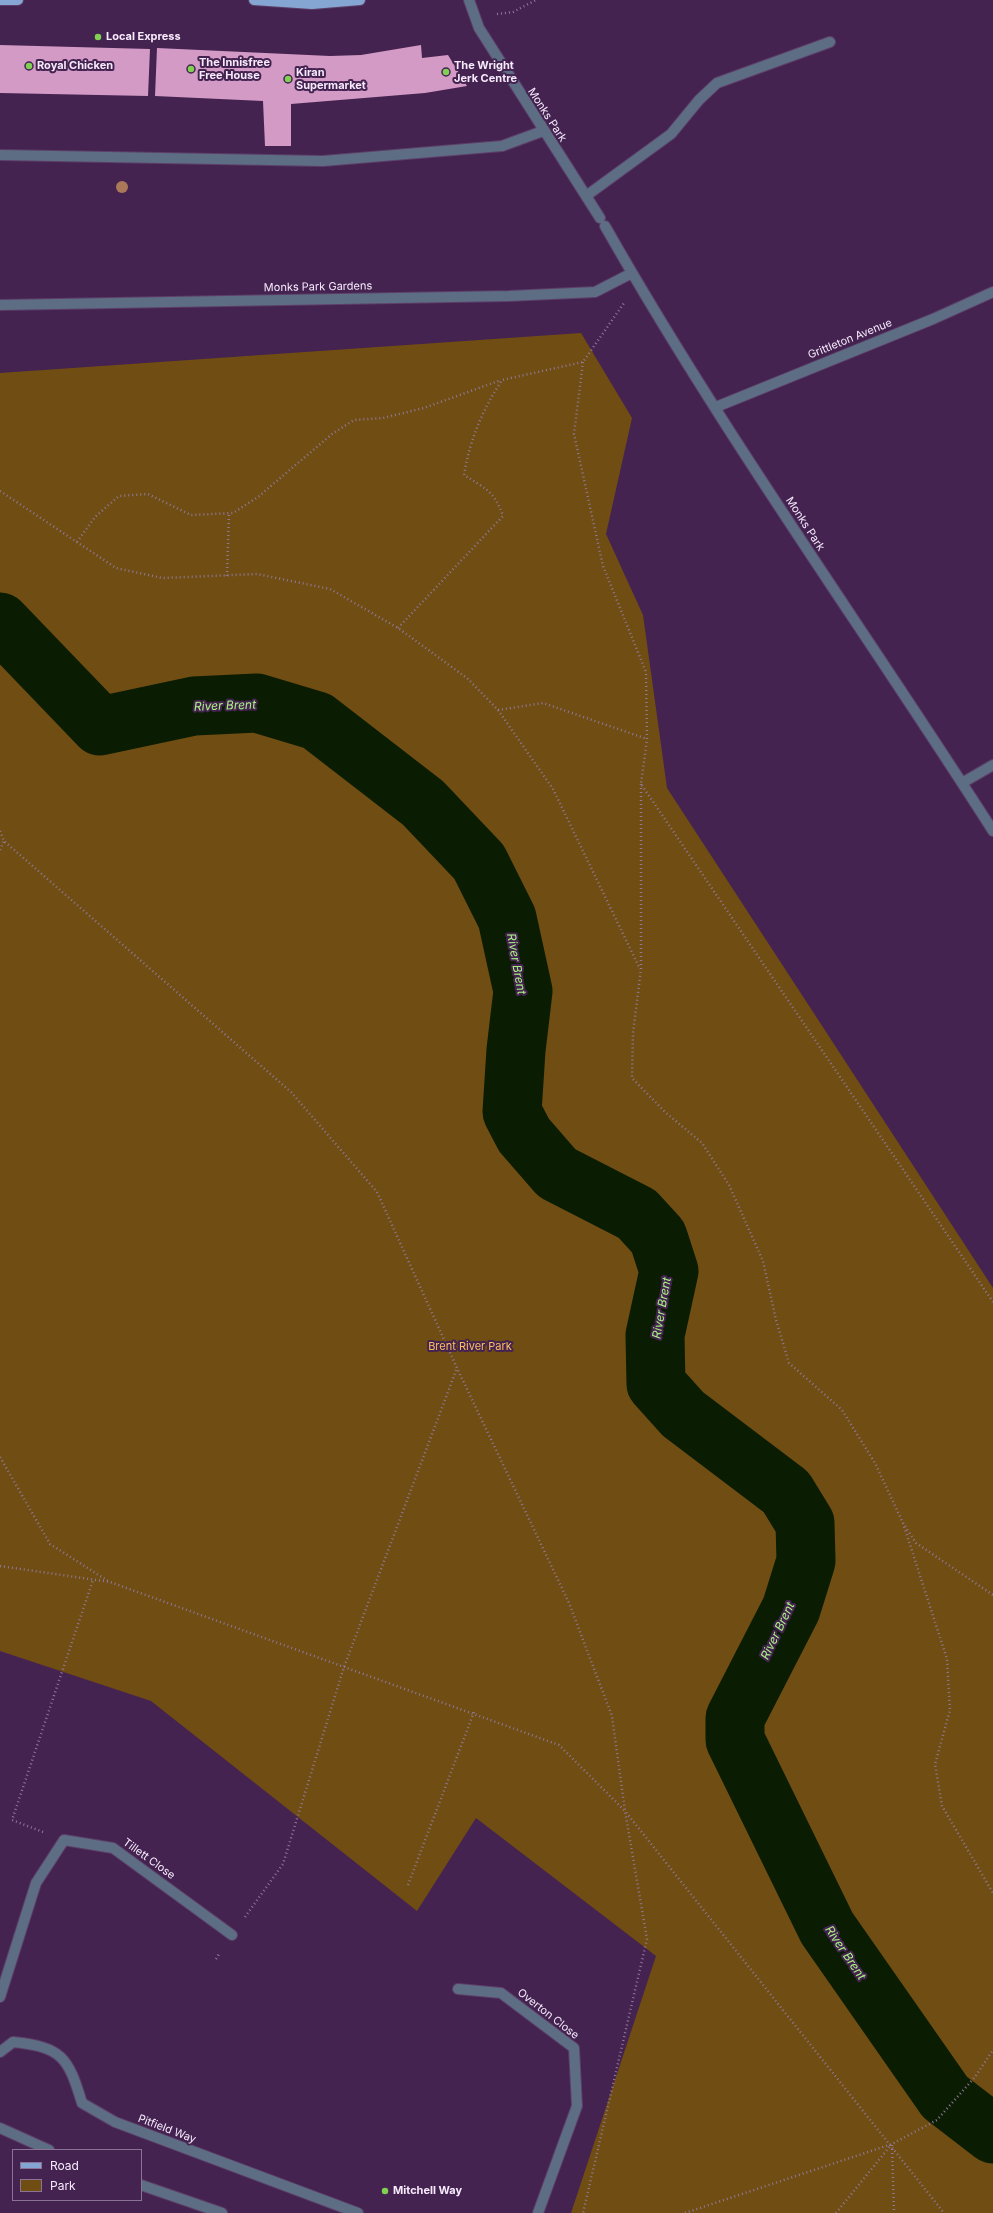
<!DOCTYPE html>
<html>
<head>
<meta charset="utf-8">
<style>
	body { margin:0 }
	#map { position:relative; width:993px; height:2213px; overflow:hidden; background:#442351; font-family:Inter,sans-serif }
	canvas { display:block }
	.legend { position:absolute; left:12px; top:2149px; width:130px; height:52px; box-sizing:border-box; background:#442351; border:1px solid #8b7395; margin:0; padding:5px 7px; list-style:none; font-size:12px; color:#f6eafb }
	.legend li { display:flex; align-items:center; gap:8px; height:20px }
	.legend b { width:20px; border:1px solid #8b7395 }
</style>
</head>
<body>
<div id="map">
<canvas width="993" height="2213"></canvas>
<ul class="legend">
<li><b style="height:5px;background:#85a6d2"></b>Road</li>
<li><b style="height:11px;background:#704d12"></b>Park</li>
</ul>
</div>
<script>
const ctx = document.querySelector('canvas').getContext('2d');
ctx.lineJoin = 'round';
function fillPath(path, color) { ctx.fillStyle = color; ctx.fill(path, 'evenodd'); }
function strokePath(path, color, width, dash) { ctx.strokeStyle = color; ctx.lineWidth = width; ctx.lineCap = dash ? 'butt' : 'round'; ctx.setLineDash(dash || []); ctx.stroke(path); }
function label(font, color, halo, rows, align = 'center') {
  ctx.font = font + ' Inter,sans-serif'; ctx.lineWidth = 4; ctx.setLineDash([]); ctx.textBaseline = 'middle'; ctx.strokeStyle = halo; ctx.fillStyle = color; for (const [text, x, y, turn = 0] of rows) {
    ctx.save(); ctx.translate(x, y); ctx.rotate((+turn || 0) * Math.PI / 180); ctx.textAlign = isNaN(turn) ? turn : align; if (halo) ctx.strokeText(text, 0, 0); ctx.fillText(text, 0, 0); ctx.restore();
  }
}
fillPath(new Path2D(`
	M581,333L632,418L606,534L643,615L667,788L993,1288V2213H571L656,1956L476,1818L417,1911L151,1701L0,1651V373Z`), '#704d12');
strokePath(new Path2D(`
	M0,622L100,726L194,706L257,703L317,721L423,803L479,862L507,918L523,991L516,1050L512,1112L524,1135L557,1173L637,1214L658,1237L669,1271L655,1335L656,1384L683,1414L786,1492L805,1523L806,1561L791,1609L735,1718V1740L827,1928L945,2097L993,2134`), '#0a1c02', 59);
fillPath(new Path2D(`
	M0,45L150,49L148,96L0,93Z
	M421,45L422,58L448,55L467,86L425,93L291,104V146H265L263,101L155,96L157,48L330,56L361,55Z`), '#d29ac4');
const minor = new Path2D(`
	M469,0L479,28L600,218
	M0,155L323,161L502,146L543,131
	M586,196L671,134L699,100L717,83L830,42
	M605,226C723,434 864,629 993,831
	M0,305L509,296L595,292L632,273
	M716,407L933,319L993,292
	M962,783L993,765
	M458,1989L501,1993L574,2048L577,2106L538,2213
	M0,1997L36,1883L64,1840L113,1848L232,1935
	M0,2052L13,2042C62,2047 68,2057 82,2103L115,2122L358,2213
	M0,2128L49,2150
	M141,2185L222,2213`);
const major = new Path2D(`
	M0,0H18
	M254,0L312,4L360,0`);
strokePath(minor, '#5d3f69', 12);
strokePath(major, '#5d3f69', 12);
strokePath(new Path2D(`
	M497,14L513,12L536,0
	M583,362L574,434L603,566L646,672L647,739L641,784L993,1302
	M0,491L116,568L162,578L257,574L330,589L398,628L434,654L468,679L498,710L553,789L640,969
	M77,542L95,517L119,496L148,494L191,515L233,513L258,497L332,434L354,420L383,418L424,408L501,380
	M227,576L229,513
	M398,628L503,516C495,492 485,488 464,475C470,439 482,411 502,380L583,362L624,303
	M498,710L543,703L647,739
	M641,784V969L633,1033L632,1078L665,1112L702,1143L729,1185L763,1261L776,1320L789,1363L842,1410L875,1463L903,1523L947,1659L950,1710L935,1764L942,1806L993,1893
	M0,831L4,841L291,1092L377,1192L457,1368L569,1603L612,1716L625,1811L647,1939L583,2213
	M0,850L4,841
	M0,1457L50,1544L108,1581
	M905,1526L916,1543L993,1595
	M0,1566L110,1582L559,1745L625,1811L944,2213
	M43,1832L12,1820L93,1580
	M408,1885L474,1712
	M245,1917L283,1864L344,1667L457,1368
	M216,1959L219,1954
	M892,2145L894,2213
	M685,2213L892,2144L937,2120L975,2077L993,2050
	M836,2213L891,2145`), '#907899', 2.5, [1, 3]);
strokePath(minor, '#5d6d83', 10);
strokePath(major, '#85a6d2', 10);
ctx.fillStyle = '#aa7959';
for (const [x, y] of [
	[122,187]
]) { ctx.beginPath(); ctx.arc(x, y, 6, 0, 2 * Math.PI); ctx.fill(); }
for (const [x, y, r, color] of [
	[98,37,4,"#80d051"],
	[29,66,4,"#80d051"],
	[191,69,4,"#80d051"],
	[446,72,4,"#80d051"],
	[288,79,4,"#80d051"],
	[385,2191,4,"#80d051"]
]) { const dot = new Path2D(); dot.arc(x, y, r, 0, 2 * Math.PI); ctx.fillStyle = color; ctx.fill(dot); strokePath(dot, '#442351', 1.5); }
label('bold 11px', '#f6eafb', '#442351', [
	["Local Express",106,37],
	["The Innisfree",199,63],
	["Free House",199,76],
	["Royal Chicken",37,66],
	["The Wright",454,66],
	["Jerk Centre",454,79],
	["Kiran",296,73],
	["Supermarket",296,86],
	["Mitchell Way",393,2191]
], 'left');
label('11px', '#f6eafb', '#442351', [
	["Monks Park",547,115,57],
	["Monks Park Gardens",318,287,-1],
	["Grittleton Avenue",850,339,-22],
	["Monks Park",805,524,57],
	["Tillett Close",149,1859,36],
	["Overton Close",548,2014,38],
	["Pitfield Way",167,2129,21]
]);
label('11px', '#febf5f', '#442351', [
	["Brent River Park",470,1347]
]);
label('italic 12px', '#a8f37f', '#442351', [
	["River Brent",225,706,-2],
	["River Brent",516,964,80],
	["River Brent",662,1308,-80],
	["River Brent",778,1631,-64],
	["River Brent",845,1953,56]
]);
</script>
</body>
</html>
